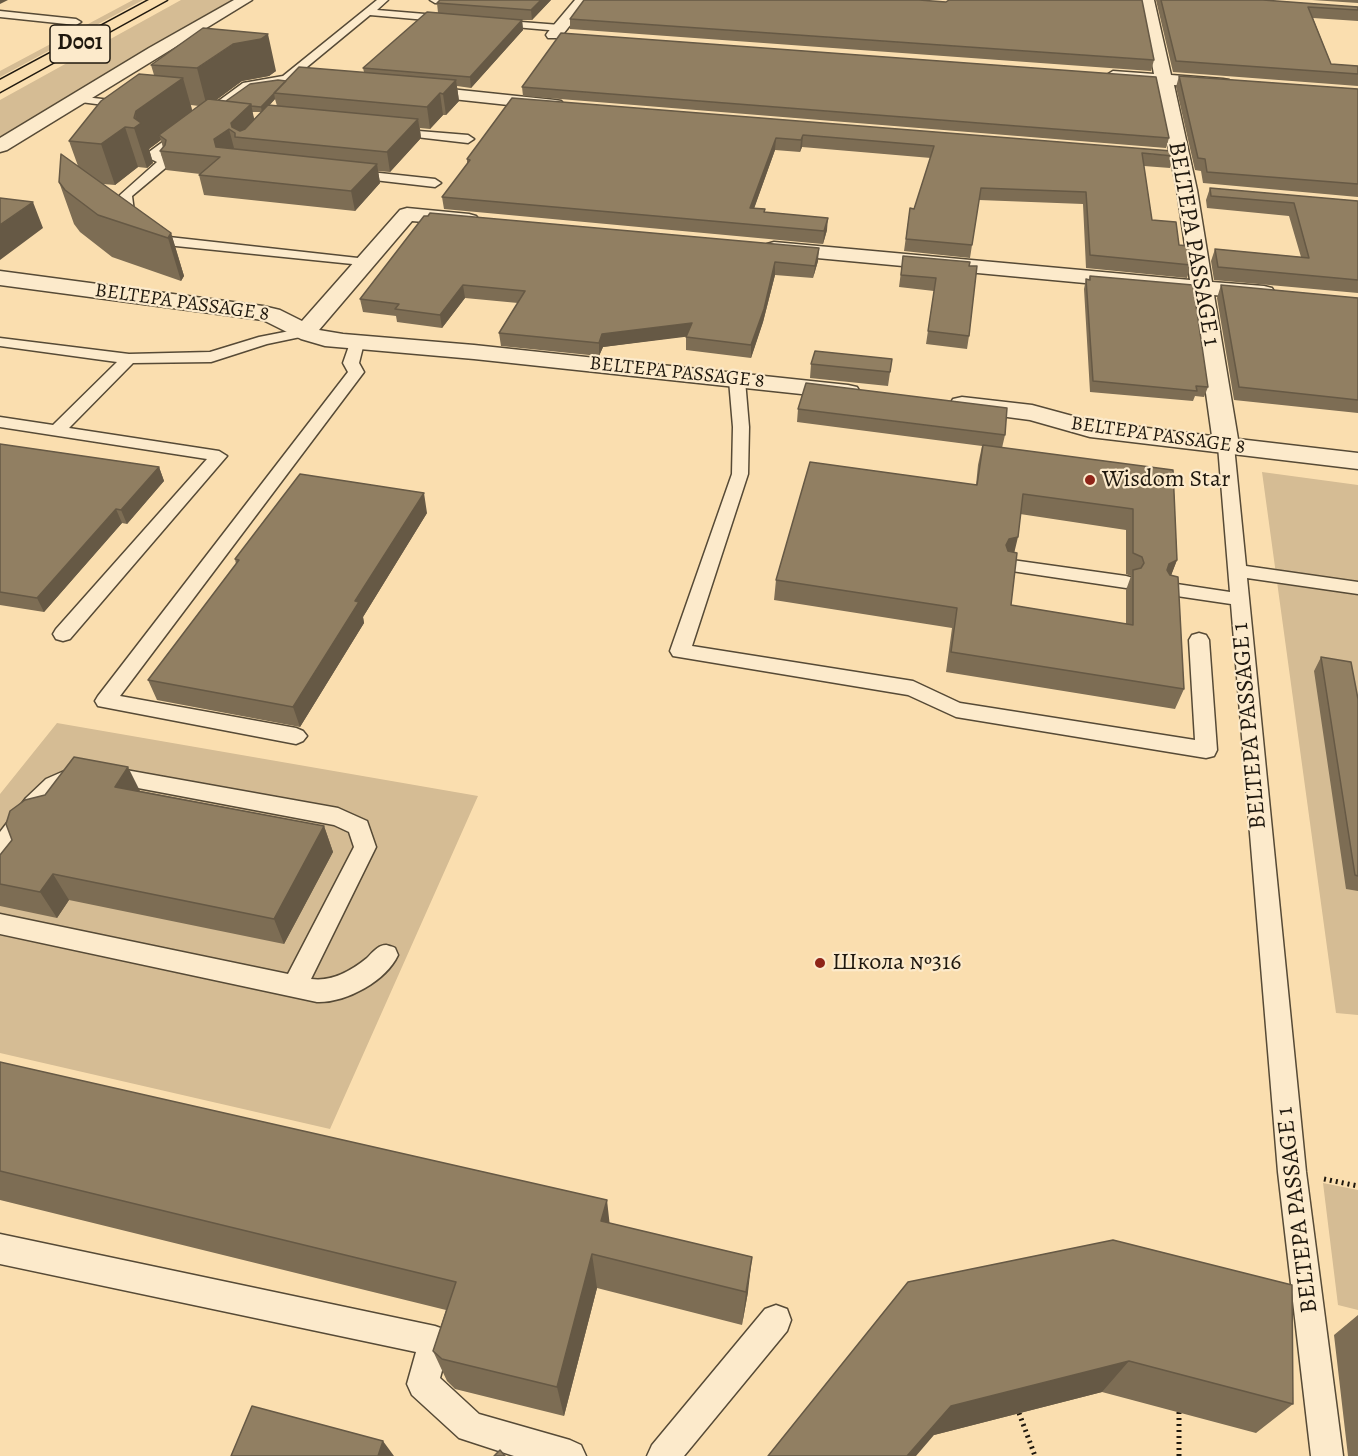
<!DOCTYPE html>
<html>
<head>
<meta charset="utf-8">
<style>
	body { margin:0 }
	canvas { display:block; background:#fadeaf }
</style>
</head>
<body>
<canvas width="1358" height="1456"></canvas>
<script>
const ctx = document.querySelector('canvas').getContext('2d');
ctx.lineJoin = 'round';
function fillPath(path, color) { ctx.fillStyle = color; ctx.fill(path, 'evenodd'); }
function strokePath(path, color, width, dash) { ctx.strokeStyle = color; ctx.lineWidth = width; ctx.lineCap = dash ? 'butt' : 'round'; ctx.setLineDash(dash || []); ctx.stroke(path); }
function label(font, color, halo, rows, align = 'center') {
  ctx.font = font + ' Alegreya,serif'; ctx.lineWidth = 4.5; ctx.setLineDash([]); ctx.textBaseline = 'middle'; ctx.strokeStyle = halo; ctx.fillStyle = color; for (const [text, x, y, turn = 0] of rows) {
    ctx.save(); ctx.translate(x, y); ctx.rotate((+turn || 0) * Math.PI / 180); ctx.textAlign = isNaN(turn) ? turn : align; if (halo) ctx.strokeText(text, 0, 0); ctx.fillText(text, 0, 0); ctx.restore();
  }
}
fillPath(new Path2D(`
	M133,0H143L0,77V71Z
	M181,0H233L0,138V100Z
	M1262,472L1358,485V1015L1336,1013Z
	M57,723L478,796L330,1129L0,1053V794Z
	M1323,1183L1358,1190V1310L1338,1305Z`), '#d5bc94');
const service = new Path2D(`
	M377,0H388L377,10L449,16L454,19L449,22L370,15L290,81L250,88L161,155L169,159V165L132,196L135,219L169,237L367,259L374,263L372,266L166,245L124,224L120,195L157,162L149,158V152L243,83L283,76Z
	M430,0H491L483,6L435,3Z
	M0,11L76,19L81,22L76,25L0,17Z
	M495,20L560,25L565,28L560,31L492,25L490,23Z
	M77,96L127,102L133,105L127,108L73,101V97Z
	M394,129L468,135L474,139L468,143L390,134L388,132Z
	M352,170L435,179L441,183L435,187L348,177L346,174Z
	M305,328L312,332L310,335L267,344L211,362L133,363L69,428L219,451L227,456L70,639L63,641L56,639L53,634L56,629L207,459L0,427V417L53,425L117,362L0,346V338L129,354L210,352L259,337Z
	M357,339L364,343L359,363L364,372L120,696L296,728L303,731L307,736L303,741L296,744L98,706L95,701L98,696L348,372L343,363L350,343Z
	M737,375L745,380L749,427L748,474L692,646L913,681L960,703L1195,740L1189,640L1192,635L1199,633L1206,635L1209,640L1217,750L1214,756L1206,758L956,717L908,695L673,656L670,651L732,474L733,427L729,380Z
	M1226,441L1234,446L1246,566L1358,582V594L1247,578L1306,1172L1343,1456H1311L1278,1172L1231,604L1170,595L1163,593L1161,589L1163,585L1170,583L1230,592L1218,446Z
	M1012,560L1126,576L1133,578L1135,582L1133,586L1126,588L1005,570L1003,566L1005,562Z
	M78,765L86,767L89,773L86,779C49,792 30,825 8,855L0,858V832L26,798L46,779Z
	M109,767L338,808L367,821L376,847L311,979C332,982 351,971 367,958C372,953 378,945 386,945C386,945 394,947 395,948L398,955C386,981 346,1003 317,1002L0,934V914L288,974L354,847L349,832L334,825L101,781L98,775L101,769Z
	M0,1234L435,1326L446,1330L450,1341L440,1378L479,1414L570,1440L581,1445L586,1456H514L459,1438L412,1395L407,1384L416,1352L0,1264Z
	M776,1305L787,1309L791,1320L787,1331L684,1456H647L652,1445L765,1309Z`);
const minor = new Path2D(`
	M575,0H590L560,38H548L546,35L548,32Z
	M1140,0H1154L1171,75L1223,79L1229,80L1232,84L1229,88L1223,89L1174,85L1197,190L1212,282L1264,286L1272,288L1275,293L1272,298L1264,300L1214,295L1238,439L1358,453V469L1090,437L1030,420L962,411L953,409L950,404L953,399L962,397L1032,405L1091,421L1212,436L1192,293L774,254L767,252L763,248L767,244L774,242L1190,280L1177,190L1156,84L1113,81L1105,76L1113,71L1154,74Z
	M412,85L555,100L561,101L564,105L561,109L555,110L406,94L403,90L406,86Z
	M407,208L469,214L476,216L479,220L476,224L469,226L412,221L319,330L343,334L474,345L848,385L857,387L860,392L857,397L848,399L474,359L325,346L301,339L263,320L0,285V271L263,306L280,310L302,321L400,210Z`);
const tertiary = new Path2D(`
	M234,0H252L7,150L0,152V138L149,48Z`);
const trunk = new Path2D(`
	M149,0H167L0,92V80Z`);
strokePath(service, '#564a36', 3);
strokePath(minor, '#564a36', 3);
strokePath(tertiary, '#564a36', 3);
strokePath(trunk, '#1f180e', 3);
strokePath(new Path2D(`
	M1324,1179L1358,1186
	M1179,1412V1456
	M1019,1413L1035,1456`), '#1f180e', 5, [2, 4]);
fillPath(service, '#fceacb');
fillPath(minor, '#fceacb');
fillPath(tertiary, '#fceacb');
fillPath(trunk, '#fadeaf');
fillPath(new Path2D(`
	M440,0H551L532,20H522L523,30L471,88L457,86L459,101L446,115H443L430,129L420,128L421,138L390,172L378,171L380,183L355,211L204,195L199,175L200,174L166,170L160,151L163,148L161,140L149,149L153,163L147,168L138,167L115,185L103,184L171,233L184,276L181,281L112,257L80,232L74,224L59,182L78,166L69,141L154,75L151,65L276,71L269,76L242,81L216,100L226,101L286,81L364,72L363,68L438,13L437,3ZM275,99L277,106H269ZM191,105L199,106L192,111ZM252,112H261L254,119Z
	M1156,0H1263L1358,7V21L1313,18L1331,64L1358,66V86L1173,72Z
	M1312,0H1358V3Z
	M570,19L1154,60L1151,71L570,29Z
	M1179,76L1358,89V197L1203,183L1201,171L1195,170L1176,87Z
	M522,87L1169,138L1166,148L523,96Z
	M512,98L1173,156L1170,168L1144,166L1152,220L1179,245L1191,265L1187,278L1086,268L1083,204L979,200L970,258L904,251L910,208L914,209L931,158L802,147L800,152L775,150L754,208L765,209V212L827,230L823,244L444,209L442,197L467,164V159Z
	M1210,188L1358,201V293L1214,280L1211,261L1215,249L1301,257L1289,216L1207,208L1206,200Z
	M424,216L818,261L813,278L775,275L763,322L751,358L686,350V336L603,347L599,356L501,346L499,333L518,303L465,298L442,328L397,322L396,316L363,312L360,299Z
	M903,256L969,266V336L967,349L926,344L934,291L899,287Z
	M1090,276L1208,387L1204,397L1195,396L1193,401L1090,392L1084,289L1086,279L1089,280Z
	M1221,285L1358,298V413L1234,400L1217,298Z
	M892,359L888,386L810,378L811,364Z
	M798,409L1005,435L1002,448L1173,470L1177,560L1171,575L1184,689L1175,709L946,672L952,628L774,600L776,580L976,485L978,465L982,446L797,422ZM1020,514L1126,530V574L1131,576L1126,590V624L1011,605L1014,552Z
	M0,444L159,467L164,481L127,524L122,523L44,612L0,605Z
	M427,513L363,617L364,623L300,727L157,700L148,680L236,564L235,559Z
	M1321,657L1358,699V891L1346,889L1314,671Z
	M141,791L324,826L333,852L284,944L69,900L57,918L0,906V855L12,840Z
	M0,1062L609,1223L748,1292L742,1325L597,1288L564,1416L455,1389L447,1381L433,1351L446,1310L0,1200Z
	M908,1282L1293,1404L1256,1433L1102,1392L934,1435Z
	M1358,1315V1456H1348L1334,1335Z`), '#7d6d54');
fillPath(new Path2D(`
	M0,0H8L0,4Z
	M541,0H551L532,20L531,10Z
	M522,20L523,30L471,88L470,77Z
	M268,34L276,71L269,76L242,81L207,107L197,68L233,44Z
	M183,78L194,117L159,135L161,140L149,149L153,163L147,168L134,128L136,111Z
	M456,80L459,101L446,115L443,94Z
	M274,93L275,99L262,113L261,107Z
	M440,93L443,115L430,129L427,107Z
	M251,104L255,123L241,137L235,133L232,127L231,123Z
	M418,119L421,138L390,172L387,152Z
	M125,127L138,167L115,185L101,144Z
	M229,129L234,148L220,157L218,156L214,139Z
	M803,135L802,147L800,152L801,140Z
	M776,138L775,150L750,220V208Z
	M377,164L380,183L355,211L351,191Z
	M33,202L43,228L0,260V225Z
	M828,218L827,230L823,244L824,231Z
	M171,233L184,276L181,281L168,238Z
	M819,248L818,261L813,278L815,266Z
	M775,262V275L763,322L751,358V345Z
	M463,285L465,298L442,328L440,315Z
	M692,323V336L603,347L599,356V343L602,334Z
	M159,467L164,481L127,524L121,510Z
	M424,493L427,513L363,617L364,623L300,727L293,707L355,601Z
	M116,509L122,523L44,612L37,598Z
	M1018,537L1013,558L1004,560L1006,545L1009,539Z
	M1177,560L1169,581L1161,584L1169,564Z
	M128,767L141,793L115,787Z
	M324,826L333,852L284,944L274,919Z
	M53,874L69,900L57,918L40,892Z
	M607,1200L611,1236L601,1221Z
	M592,1254L597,1288L564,1416L557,1387Z
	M752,1257L748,1292L742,1325L746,1292Z
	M1129,1361L1102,1392L934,1435L916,1456H907L951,1406Z
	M383,1441L394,1456H378Z`), '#665945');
const building = new Path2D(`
	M440,0H541L531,10L437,3Z
	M584,0H919L946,2L949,0H1142L1154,60L570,19Z
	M1161,0H1263L1358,7V10L1308,7L1331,64L1358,66V74L1176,61Z
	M427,12L522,20L470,77L363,68Z
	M203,28L268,34L261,39L233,44L197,68L151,65Z
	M561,33L1156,77L1169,138L522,87Z
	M299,67L456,80L443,94L440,93L427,107L274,93Z
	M139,74L183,78L136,111L134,118L141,123L134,128L125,127L101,144L69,141L101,101Z
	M1179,76L1358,89V184L1207,172L1205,159L1198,158Z
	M278,80L286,81L261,107L251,106V104L226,101L250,84Z
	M512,98L1172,151L1173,156L1142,153L1152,220L1176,222L1179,245L1188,246L1191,265L1090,255L1086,192L981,188L972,245L906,239L910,208L914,209L934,146L803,135L801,140L776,138L750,208L765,209L764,212L828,218L824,231L442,197L470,160L467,159Z
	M208,99L251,104L231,123L232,127L240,131L245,129L268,105L418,119L387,152L235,137V133L229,129L214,139L216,147L377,164L351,191L199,175L220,157L160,151L165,145L166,140L159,135Z
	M61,154L171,233L168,238L98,215L65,190L59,182Z
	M1210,188L1358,201V280L1218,267L1215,249L1309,258L1294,203L1211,196Z
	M0,198L33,202L0,225Z
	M430,213L819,248L815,266L775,262L764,309L751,345L686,337L692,323L602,334L599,343L499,333L525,291L463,285L440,315L395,309L399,304L360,299L424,216H428Z
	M903,256L970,262L969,266H977L969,336L928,331L936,278L901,275Z
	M1090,276L1193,285L1208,387L1196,386L1197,391L1093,381L1086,279L1090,280Z
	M1221,285L1358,298V400L1239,387Z
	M815,351L892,359L890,372L811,364Z
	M806,383L1007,408L1005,435L798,409Z
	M0,444L159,467L121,510L116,509L37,598L0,592Z
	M983,445L1173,470L1177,560L1169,564L1167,570L1170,575L1178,577L1184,689L951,652L957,608L776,580L810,462L977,485ZM1023,494L1133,509V553L1142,557L1144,563L1141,568L1133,570V625L1011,605L1017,553L1008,551L1006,545L1009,539L1018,537Z
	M300,474L424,493L355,601L359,602L293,707L148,680L239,560L235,559Z
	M1321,657L1351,662L1358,699V876L1355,875Z
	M74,757L128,767L115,787L324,826L274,919L53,874L40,892L0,884V855L12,840L6,824L10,811L25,800L45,795Z
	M0,1062L607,1200L601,1221L752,1257L746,1292L592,1254L557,1387L442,1359L433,1351L456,1282L0,1171Z
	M1113,1240L1292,1285L1293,1404L1129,1361L951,1406L907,1456H768L908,1282Z
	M252,1406L383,1441L378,1456H231Z
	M500,1450L505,1456H494Z`);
fillPath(building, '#917f62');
strokePath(building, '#665945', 1.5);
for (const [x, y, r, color] of [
	[1090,480,6,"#8f2418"],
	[820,963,6,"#8f2418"]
]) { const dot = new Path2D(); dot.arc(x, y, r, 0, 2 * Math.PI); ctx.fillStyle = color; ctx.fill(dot); strokePath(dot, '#fceacb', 2); }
label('20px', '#1f180e', '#fceacb', [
	["BELTEPA PASSAGE 8",182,303,8],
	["BELTEPA PASSAGE 8",677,373,6],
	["BELTEPA PASSAGE 8",1158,436,8]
]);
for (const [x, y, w] of [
	[80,44,60]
]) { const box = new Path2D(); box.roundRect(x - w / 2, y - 19, w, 38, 4.5); ctx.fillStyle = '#fceacb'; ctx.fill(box); strokePath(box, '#1f180e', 1.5); }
label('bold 22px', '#1f180e', null, [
	["D001",80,44]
]);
label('24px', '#1f180e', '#fceacb', [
	["BELTEPA PASSAGE 1",1193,244,80],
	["BELTEPA PASSAGE 1",1250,726,-95],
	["BELTEPA PASSAGE 1",1298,1210,-97]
]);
label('24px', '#1f180e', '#fceacb', [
	["Wisdom Star",1102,480],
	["Школа №316",832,963]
], 'left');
</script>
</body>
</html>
